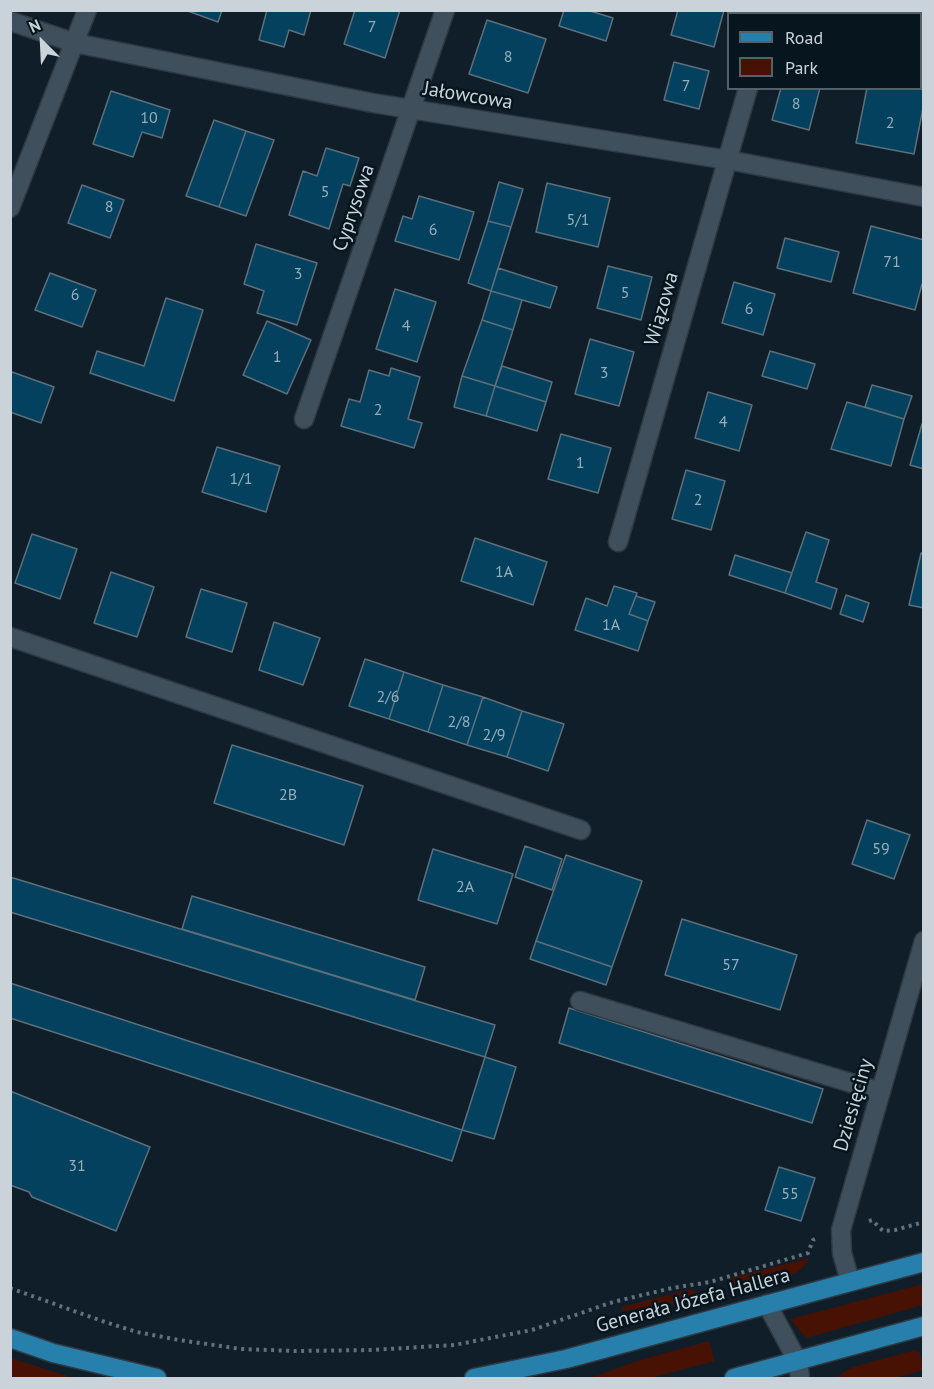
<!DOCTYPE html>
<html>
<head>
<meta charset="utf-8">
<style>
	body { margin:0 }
	#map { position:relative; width:934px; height:1389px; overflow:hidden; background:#0f1e28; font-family:"PT Sans",sans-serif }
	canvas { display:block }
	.frame { position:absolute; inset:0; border:12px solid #c9d3d9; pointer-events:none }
	.legend { position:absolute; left:727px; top:12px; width:195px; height:78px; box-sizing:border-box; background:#06151e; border:2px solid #546169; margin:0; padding:8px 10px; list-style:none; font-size:18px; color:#c9d3d9 }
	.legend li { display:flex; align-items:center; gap:12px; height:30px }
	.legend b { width:30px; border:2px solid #546169 }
	.north { position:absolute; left:12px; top:12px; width:60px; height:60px; -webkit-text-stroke:4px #06151e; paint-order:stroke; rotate:336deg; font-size:16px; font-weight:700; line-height:24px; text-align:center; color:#c9d3d9 }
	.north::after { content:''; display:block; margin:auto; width:21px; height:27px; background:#c9d3d9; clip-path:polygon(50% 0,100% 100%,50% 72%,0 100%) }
</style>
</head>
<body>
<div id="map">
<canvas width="934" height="1389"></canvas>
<div class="frame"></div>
<ul class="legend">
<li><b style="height:8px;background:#277fab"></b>Road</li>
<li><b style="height:16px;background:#471204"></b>Park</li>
</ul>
<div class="north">N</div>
</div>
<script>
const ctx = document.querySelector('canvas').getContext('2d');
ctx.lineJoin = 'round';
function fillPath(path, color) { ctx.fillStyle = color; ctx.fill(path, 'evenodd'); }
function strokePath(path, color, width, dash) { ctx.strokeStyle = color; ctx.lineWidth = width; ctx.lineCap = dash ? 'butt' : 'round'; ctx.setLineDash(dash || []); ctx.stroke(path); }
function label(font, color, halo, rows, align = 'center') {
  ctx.font = font + ' "PT Sans",sans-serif'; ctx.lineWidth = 5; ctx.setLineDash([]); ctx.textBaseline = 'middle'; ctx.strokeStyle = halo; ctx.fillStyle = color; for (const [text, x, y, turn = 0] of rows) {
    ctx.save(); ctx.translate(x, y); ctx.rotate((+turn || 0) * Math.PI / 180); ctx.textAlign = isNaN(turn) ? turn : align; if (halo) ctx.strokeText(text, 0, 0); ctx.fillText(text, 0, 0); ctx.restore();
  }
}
fillPath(new Path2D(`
	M809,1258C800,1282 752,1287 730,1293L728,1284L732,1278Z
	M923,1284V1305L806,1338L790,1319Z
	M691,1289L697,1292L700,1300L622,1311L621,1307Z
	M709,1341L715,1361L651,1378H590L637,1361Z
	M915,1350L920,1353L923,1370L896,1378H836L847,1370L856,1366Z
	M11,1358L74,1378H11Z`), '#471204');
const building = new Path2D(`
	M185,10H222L218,22Z
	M267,10H311L304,35L289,30L284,47L259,40Z
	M355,10H400L385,58L344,44Z
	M564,10H587L613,18L606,41L559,26Z
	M678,10H724L714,47L671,35Z
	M808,10H831L842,14H807Z
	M916,10L924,13V34L920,33V14H915Z
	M487,20L546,39L528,93L469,74Z
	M674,62L709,71L699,109L664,100Z
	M920,80H924V103L914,154L856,143L867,88H920Z
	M781,88H820L809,130L772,120Z
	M111,91L170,110L162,138L142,132L133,157L93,144Z
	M214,120L246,131L219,207L186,196Z
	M246,131L274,140L246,216L219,207Z
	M326,148L359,158L350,186L343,184L329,229L289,215L303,171L317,176Z
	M499,182L523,189L511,227L488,221Z
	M547,183L610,198L598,247L536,232Z
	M82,185L124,200L110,238L68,223Z
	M419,196L474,212L459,260L395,241L403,216L412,219Z
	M488,221L511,227L491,291L468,283Z
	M871,226L924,240V284H922L915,310L853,293Z
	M785,238L839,252L831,282L777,268Z
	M256,244L317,263L297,325L257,313L264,291L244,284Z
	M608,266L652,277L641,320L597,308Z
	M498,268L557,287L550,308L491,291Z
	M50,273L96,290L82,327L35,310Z
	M734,282L775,294L763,335L722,323Z
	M395,289L436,302L417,362L376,349Z
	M491,291L522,300L513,330L482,320Z
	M166,298L203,310L174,401L90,373L97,351L144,366Z
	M482,320L513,330L495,386L462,376Z
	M267,321L311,340L287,394L243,375Z
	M590,339L634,352L619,406L575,394Z
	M770,351L815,364L807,389L762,376Z
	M502,366L552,382L546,402L495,386Z
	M391,368L420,377L408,419L422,423L414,448L341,426L349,399L360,402L369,370L389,376Z
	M12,372L54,387L41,423L10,412V377Z
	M462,376L495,386L486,416L454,407Z
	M872,385L912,396L904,419L865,407Z
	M495,386L546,402L537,431L486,416Z
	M708,392L752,405L739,451L695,438Z
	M847,402L904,419L891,466L831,449Z
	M922,424H924V469L910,465Z
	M561,434L611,448L598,493L548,479Z
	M217,447L280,466L266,512L202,492Z
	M686,470L725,481L711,530L672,519Z
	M806,532L829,540L816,582L837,589L831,609L785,593Z
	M32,534L77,549L60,599L15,583Z
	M475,538L547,562L533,605L461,581Z
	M921,553L924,554V608L909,605Z
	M735,555L792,573L785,593L729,575Z
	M111,572L154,587L137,637L94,623Z
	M614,586L637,593L629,614L648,621L638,651L575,630L586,598L607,606Z
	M201,589L247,603L232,652L186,637Z
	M846,595L869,603L863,622L840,614Z
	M636,596L655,602L648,621L629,614Z
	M274,622L320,638L303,685L259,670Z
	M365,659L404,672L389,719L349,706Z
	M404,672L443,685L428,732L389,719Z
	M443,685L483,697L467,745L428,732Z
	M483,697L522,711L507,757L467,745Z
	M522,711L564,724L548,771L507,757Z
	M232,745L363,786L344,845L214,803Z
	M867,820L910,835L894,879L852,864Z
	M525,846L562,859L552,890L515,877Z
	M433,849L513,874L497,924L418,900Z
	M566,855L642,881L612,967L536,941Z
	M10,877L495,1025L485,1057L10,912Z
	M192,896L425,967L415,1000L182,929Z
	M682,919L797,955L780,1010L665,975Z
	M536,941L612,967L606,985L530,959Z
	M10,983L462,1130L452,1161L10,1018Z
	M569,1008L823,1089L812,1123L559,1043Z
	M485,1057L516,1067L494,1139L462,1130Z
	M10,1091L150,1147L116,1231L32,1197L29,1192L10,1185Z
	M779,1167L815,1178L801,1221L765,1210Z`);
fillPath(building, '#04415e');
strokePath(building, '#5d6f7b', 1.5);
const minor = new Path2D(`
	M768,14L769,10
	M10,21L75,43L373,103L728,160L924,197
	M10,208L87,10
	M304,419L445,10
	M618,542L748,88
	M10,637L581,830
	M580,1001L881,1092
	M850,1281L842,1253L841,1230L924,941
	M767,1304L798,1362L800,1378`);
const major = new Path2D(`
	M10,1338L53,1353L157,1378
	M474,1378L566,1359L924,1262
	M734,1378L924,1326`);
strokePath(minor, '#303941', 21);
strokePath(major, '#303941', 21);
strokePath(new Path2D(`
	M869,1221L872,1220L883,1231L895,1230L924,1222
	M10,1288L99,1320L137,1332L179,1340L241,1349L295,1351L372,1350L454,1345L532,1330L613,1302L672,1288L710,1282L808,1253L813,1240L817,1238
	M923,1378H924`), '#647179', 4, [3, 4.5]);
strokePath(minor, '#3f505c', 18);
strokePath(major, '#277fab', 18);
label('16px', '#98aeba', null, [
	["7",372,27],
	["8",508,57],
	["7",686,86],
	["8",796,104],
	["10",149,118],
	["2",890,123],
	["5",325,192],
	["8",109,207],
	["5/1",578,220],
	["6",433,230],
	["71",892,262],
	["3",298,274],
	["5",625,293],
	["6",75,295],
	["6",749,309],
	["4",406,326],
	["1",277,357],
	["3",604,373],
	["2",378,410],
	["4",723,422],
	["1",580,463],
	["1/1",241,479],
	["2",698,500],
	["1A",504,572],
	["1A",611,625],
	["2/6",388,697],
	["2/8",459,722],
	["2/9",494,735],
	["2B",288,795],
	["59",881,849],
	["2A",465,887],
	["57",731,965],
	["31",77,1166],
	["55",790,1194]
]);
label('20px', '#c9d3d9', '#06151e', [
	["Jałowcowa",468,96,9],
	["Cyprysowa",354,208,-71],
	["Wiązowa",662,309,-74],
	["Dziesięciny",854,1105,-74],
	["Generała Józefa Hallera",693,1301,-15]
]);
</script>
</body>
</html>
